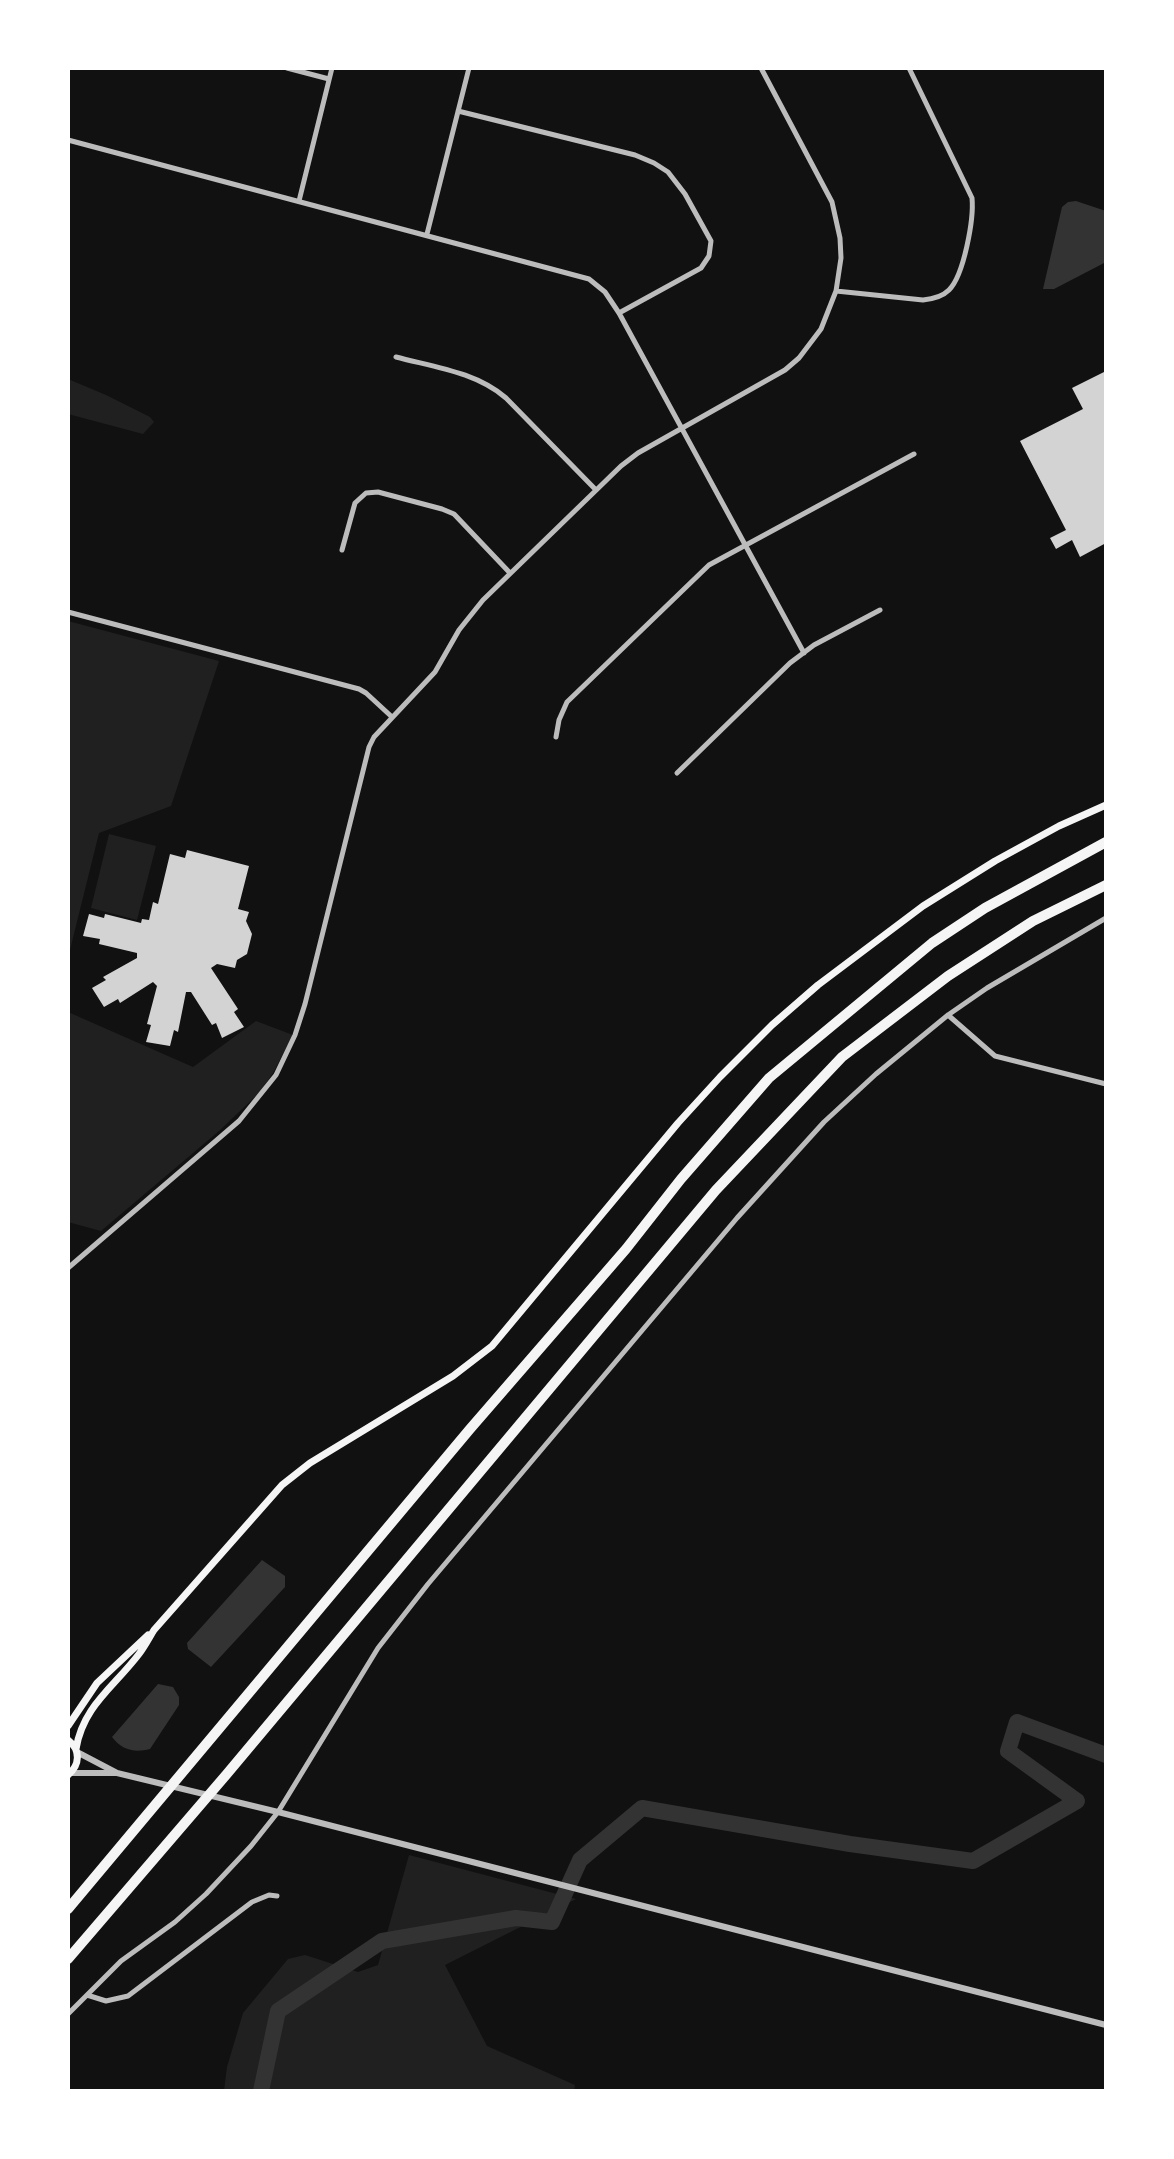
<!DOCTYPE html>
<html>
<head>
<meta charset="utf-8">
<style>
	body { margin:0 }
	#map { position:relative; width:1174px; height:2159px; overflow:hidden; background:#111; font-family:"Exo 2",sans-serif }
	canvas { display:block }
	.frame { position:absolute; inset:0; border:70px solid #fff; pointer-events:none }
</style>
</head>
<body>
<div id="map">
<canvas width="1174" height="2159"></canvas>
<div class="frame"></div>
</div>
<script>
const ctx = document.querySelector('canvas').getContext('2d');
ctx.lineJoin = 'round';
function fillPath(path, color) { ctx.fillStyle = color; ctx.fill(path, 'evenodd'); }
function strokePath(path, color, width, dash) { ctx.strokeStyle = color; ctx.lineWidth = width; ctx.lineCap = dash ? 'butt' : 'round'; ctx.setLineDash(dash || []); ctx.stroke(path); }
fillPath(new Path2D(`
	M68,379L106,395L150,417L154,422L143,434L68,414Z
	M68,621L219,661L171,806L99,833L68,958Z
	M109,834L156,846L137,920L91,908Z
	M68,1012L193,1067L256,1021L293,1035L273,1073L259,1093L219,1131L101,1231L68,1222Z
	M409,1855L576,1899L445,1965L487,2046L575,2085L574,2091H224L227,2067L243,2013L288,1959L305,1955L358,1972L378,1965Z`), '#202020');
fillPath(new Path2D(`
	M1076,201L1106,211V262L1054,289H1043L1062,207L1068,202Z
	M262,1560L285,1576V1587L211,1667L188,1649L187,1643Z
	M158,1684L173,1687L179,1697V1705L150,1749C134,1753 122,1750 112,1737Z`), '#333');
strokePath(new Path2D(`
	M261,2091L278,2011L382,1941L516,1918L552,1922L580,1860L642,1808L850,1844L973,1861L1077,1801L1008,1751L1017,1722L1106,1755`), '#333', 16);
fillPath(new Path2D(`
	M1106,371V543L1080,557L1072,540L1056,549L1050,538L1066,530L1020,441L1083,409L1072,388Z
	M187,850L249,866L238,909L249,912L246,921L252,934L247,954L237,960L235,968L217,964L211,968L238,1009L234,1012L244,1027L222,1038L216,1023L212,1025L191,992H186L178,1032L174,1030L170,1046L146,1042L151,1025L147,1024L157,986L153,982L120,1003L118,999L104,1007L92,988L106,980L103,977L137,958V953L99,944L100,939L83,936L89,914L104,918L105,914L141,923L142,919L149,920L153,902L158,904L170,854L185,858Z`), '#d3d3d3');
strokePath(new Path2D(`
	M287,68L329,79
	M458,111L635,155L654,163L668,172L685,194L711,241L709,256L701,268L619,313
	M68,140L589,279L605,292L619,313L804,653
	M299,201L332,68
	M427,234L469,68
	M836,291L923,300C933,299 942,297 949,290C964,275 974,219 972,198L909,68
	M396,357C434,367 476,372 506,398L596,490
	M342,550L355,503L366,493L378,492L442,509L454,514L510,573
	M68,612L359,689L366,693L392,717
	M556,737L559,720L567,702L709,565L914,454
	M677,773L790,663L814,645L880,610
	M948,1015L995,1056L1106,1084
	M68,1268L239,1121L276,1075L295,1035L305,1004L369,747L374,737L435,672L459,630L483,600L621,466L638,453L785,370L799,358L821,329L836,291L841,258L840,238L832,202L761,68
	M87,1995L106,2001L128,1996L252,1902L269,1895L277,1896
	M68,2014L121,1961L175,1922L206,1894L251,1846L278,1812L378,1648L428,1584L737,1218L824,1122L876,1074L948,1015L987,988L1106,918`), '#bcbcbc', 5);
strokePath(new Path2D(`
	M77,1752L117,1773
	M70,1773H117L278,1812L1106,2025`), '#bcbcbc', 6);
strokePath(new Path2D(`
	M68,1726L97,1683L148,1635
	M68,1740C81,1750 80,1765 68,1775
	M76,1749C83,1706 114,1687 139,1654C145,1646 149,1638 154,1630L282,1485L310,1463L453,1376L492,1346L678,1123L720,1077L772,1025L818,985L923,906L995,861L1059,826L1106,805`), '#f5f5f5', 7);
strokePath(new Path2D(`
	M68,1909L470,1429L626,1249L681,1179L769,1078L932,943L985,908L1106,842
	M68,1959L226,1775L716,1190L842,1057L948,976L1033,921L1106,885`), '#f5f5f5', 10);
</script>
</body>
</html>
